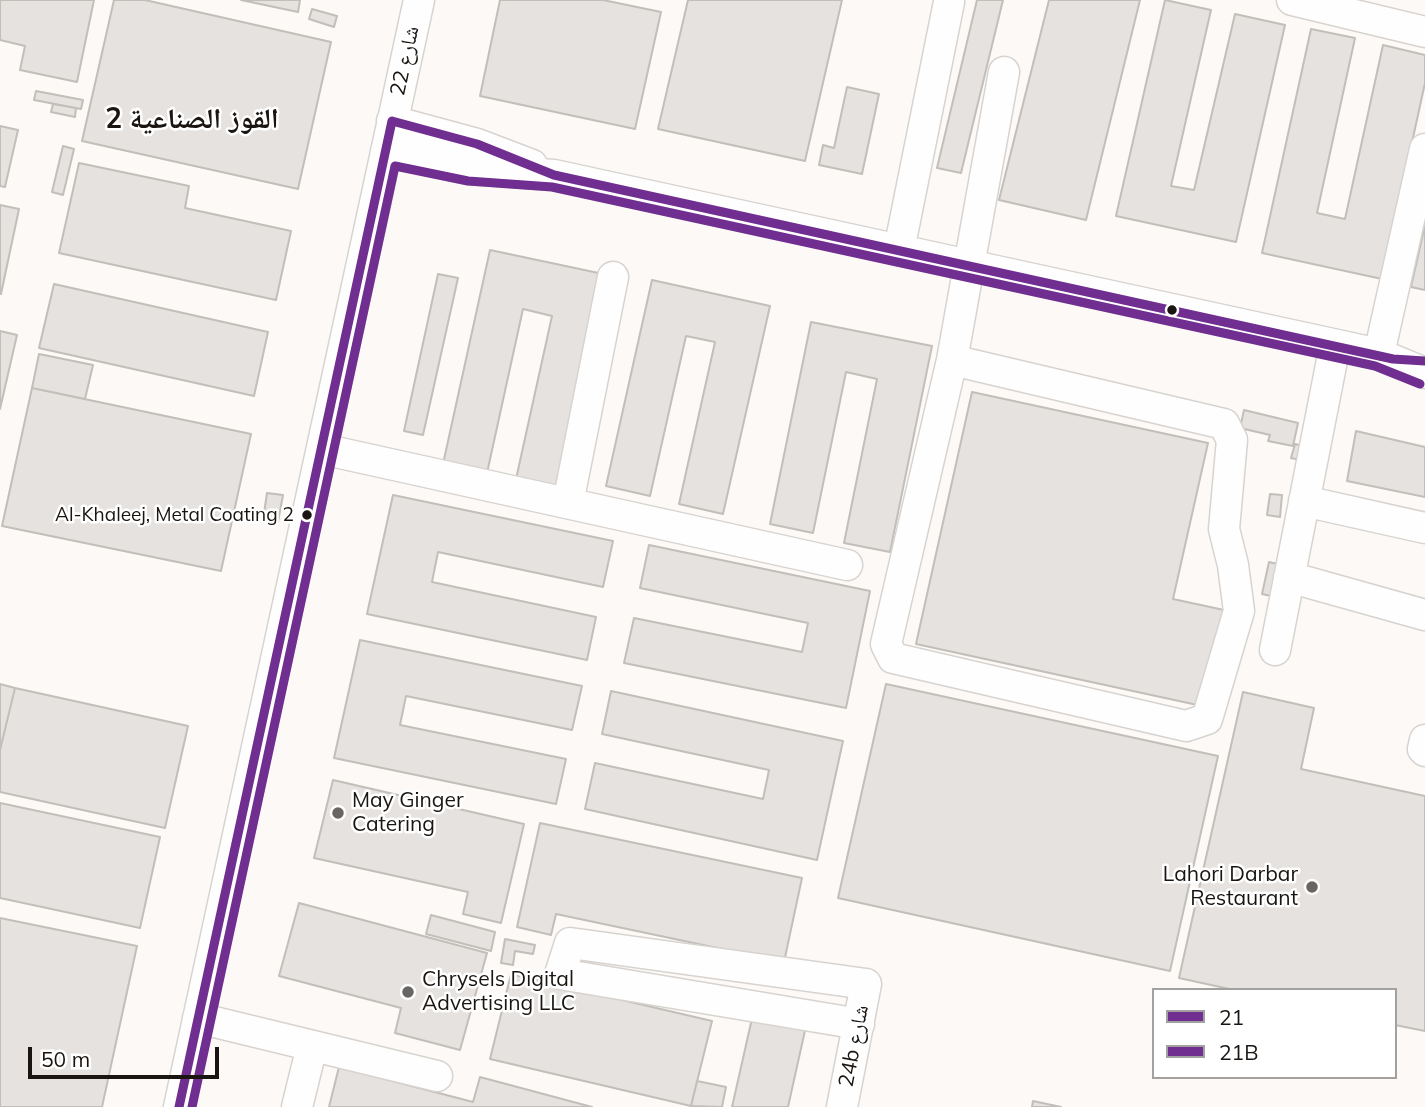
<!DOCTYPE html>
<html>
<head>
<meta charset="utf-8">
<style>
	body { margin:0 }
	#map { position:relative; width:1425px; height:1107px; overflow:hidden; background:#fcf9f7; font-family:Mulish,sans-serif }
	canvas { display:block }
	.legend { position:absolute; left:1152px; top:988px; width:245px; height:91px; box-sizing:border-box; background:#fff; border:2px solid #a3a1a0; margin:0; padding:9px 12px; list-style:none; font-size:21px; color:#1a1511 }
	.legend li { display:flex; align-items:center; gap:14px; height:35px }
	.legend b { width:35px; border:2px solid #a3a1a0 }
	.scale { position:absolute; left:28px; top:1047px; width:191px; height:32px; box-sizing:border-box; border:4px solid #1a1511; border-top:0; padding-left:9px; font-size:21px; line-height:24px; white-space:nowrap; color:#1a1511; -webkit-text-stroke:5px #fff; paint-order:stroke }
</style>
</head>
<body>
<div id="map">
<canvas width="1425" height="1107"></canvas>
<ul class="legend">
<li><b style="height:9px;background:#6f2e90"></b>21</li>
<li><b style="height:9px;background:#6f2e90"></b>21B</li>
</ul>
<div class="scale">50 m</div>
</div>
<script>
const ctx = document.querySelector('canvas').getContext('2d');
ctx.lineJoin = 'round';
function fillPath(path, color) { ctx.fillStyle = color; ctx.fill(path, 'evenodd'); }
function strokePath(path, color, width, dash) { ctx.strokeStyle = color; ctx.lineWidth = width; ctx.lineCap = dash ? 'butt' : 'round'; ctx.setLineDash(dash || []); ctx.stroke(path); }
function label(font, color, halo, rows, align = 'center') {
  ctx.font = font + ' Mulish,"Noto Naskh Arabic",sans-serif'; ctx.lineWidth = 5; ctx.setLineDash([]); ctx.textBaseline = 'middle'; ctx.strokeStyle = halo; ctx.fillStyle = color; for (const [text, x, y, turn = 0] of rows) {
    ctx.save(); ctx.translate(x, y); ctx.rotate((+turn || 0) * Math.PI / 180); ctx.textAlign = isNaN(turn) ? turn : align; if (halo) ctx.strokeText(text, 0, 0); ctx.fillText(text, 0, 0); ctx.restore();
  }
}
const building = new Path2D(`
	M0,0H94L77,82L20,70L25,46L0,40Z
	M114,0H145L331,42L298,189L82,141Z
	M241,0H300L298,12Z
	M500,0H603L661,12L635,129L480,96Z
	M688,0H842L805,161L658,129Z
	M977,0H1003L961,173L937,168Z
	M1049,0H1140L1086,220L999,200Z
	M1165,0L1211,10L1171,186L1194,190L1235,14L1285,25L1236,242L1116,216Z
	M312,9L337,16L334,27L309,19Z
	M1311,29L1355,38L1317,213L1345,219L1383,45L1425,55V83L1382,279L1262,253Z
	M847,87L879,94L862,174L819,165L823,145L834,148Z
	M36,91L83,100L81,109L34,100Z
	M53,104L76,108L75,117L51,112Z
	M0,126L18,130L5,187L0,186Z
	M63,146L74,149L63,195L52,192Z
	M79,163L189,186L185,208L291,231L276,300L59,253Z
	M0,205L19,209L1,294H0Z
	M1425,225V290L1411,287Z
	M490,250L608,275L560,488L516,479L552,316L523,309L487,473L443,464Z
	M438,274L458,278L423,435L404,431Z
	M652,280L770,306L723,514L679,504L715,342L686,336L650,496L606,486Z
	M54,284L268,332L254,396L39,348Z
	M811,322L932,346L890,552L844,543L877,379L846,372L813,533L770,524Z
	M0,331L17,335L0,409Z
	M39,354L93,365L85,399L32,388Z
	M32,388L251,434L221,571L2,526Z
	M972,392L1208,443L1173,599L1224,610L1202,706L916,644Z
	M1244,410L1298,423L1293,446L1268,441L1270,435L1240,428Z
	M1356,431L1425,447V497L1347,481Z
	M1295,444L1303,446L1300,460L1291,458Z
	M267,493L283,495L278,522L263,520Z
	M1270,494L1282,495L1280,517L1267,515Z
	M393,495L613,541L603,587L438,552L432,582L596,617L587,660L367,614Z
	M649,545L870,591L846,708L624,663L634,618L802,652L808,623L640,588Z
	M1269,562L1282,565L1276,597L1262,594Z
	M360,640L582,686L572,730L406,696L400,725L566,759L556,804L334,758Z
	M0,684L15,688L0,750Z
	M886,684L1218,756L1170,971L838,898Z
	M15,688L188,726L165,828L0,792V750Z
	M611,691L843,741L817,860L585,809L595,763L763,799L769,770L602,734Z
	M1243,692L1314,708L1301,769L1425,796V1031L1395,1025V990H1234L1179,978Z
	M333,780L524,824L501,923L463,914L468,892L314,858Z
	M0,803L160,837L140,928L0,898Z
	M540,823L802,878L784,962L556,914L551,935L517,927Z
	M299,903L487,953L460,1050L395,1033L401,1008L279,976Z
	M431,915L495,932L491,951L426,934Z
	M0,918L137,946L102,1107H0Z
	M505,939L535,945L533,954L515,951L513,965L501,963Z
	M511,974L712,1021L691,1106L490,1059Z
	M753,1014L806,1026L788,1107H732Z
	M339,1067L473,1102L480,1077L592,1107H329Z
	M697,1081L726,1087L722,1107L691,1106Z
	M1033,1101L1061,1107H1032Z`);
fillPath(building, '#e6e2df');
strokePath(building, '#c2beba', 2);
const minor = new Path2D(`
	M1292,0L1425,32
	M392,121L477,144L532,165
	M386,151L469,169L554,175L1379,354L1425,373
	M899,250L949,2
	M1379,354L1425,149
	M952,360L1224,424L1232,440L1224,529L1233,565L1239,611L1207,719L1186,726L893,658L886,644L952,360L1004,72
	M322,449L847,565
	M1304,501L1425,528
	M568,503L613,277
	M1289,577L1425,615
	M1275,650L1335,345
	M1425,740L1423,749L1425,751
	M198,1018L437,1076
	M179,1107L419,0
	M297,1107L312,1046
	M842,1107L866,984L570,943L560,974L859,1024`);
strokePath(minor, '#d7d4d0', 33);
strokePath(minor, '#fffefe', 30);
strokePath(new Path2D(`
	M179,1107L392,121L477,144L554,175L1393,359L1425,361`), '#6f2e90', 9);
strokePath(new Path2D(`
	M192,1107L395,166L468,181L552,187L1375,366L1420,384`), '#6f2e90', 9);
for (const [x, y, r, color] of [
	[1172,310,6,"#1a1511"],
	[307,515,6,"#1a1511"],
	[338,813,7,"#696562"],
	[1312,887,7,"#696562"],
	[408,992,7,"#696562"]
]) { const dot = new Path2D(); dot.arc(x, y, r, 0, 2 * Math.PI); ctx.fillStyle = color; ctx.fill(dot); strokePath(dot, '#fff', 2.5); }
label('19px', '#1a1511', '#fff', [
	["Al-Khaleej, Metal Coating 2",294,515]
], 'right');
label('21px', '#1a1511', '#fff', [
	["شارع 22",405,61,-78],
	["24b شارع",854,1046,-79]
]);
label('21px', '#1a1511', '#fff', [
	["May Ginger",352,801],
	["Catering",352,825],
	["Lahori Darbar",1298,875,"right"],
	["Restaurant",1298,899,"right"],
	["Chrysels Digital",422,980],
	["Advertising LLC",422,1004]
], 'left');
label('bold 28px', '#1a1511', '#fff', [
	["القوز الصناعية 2",192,120]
]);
</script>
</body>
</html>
